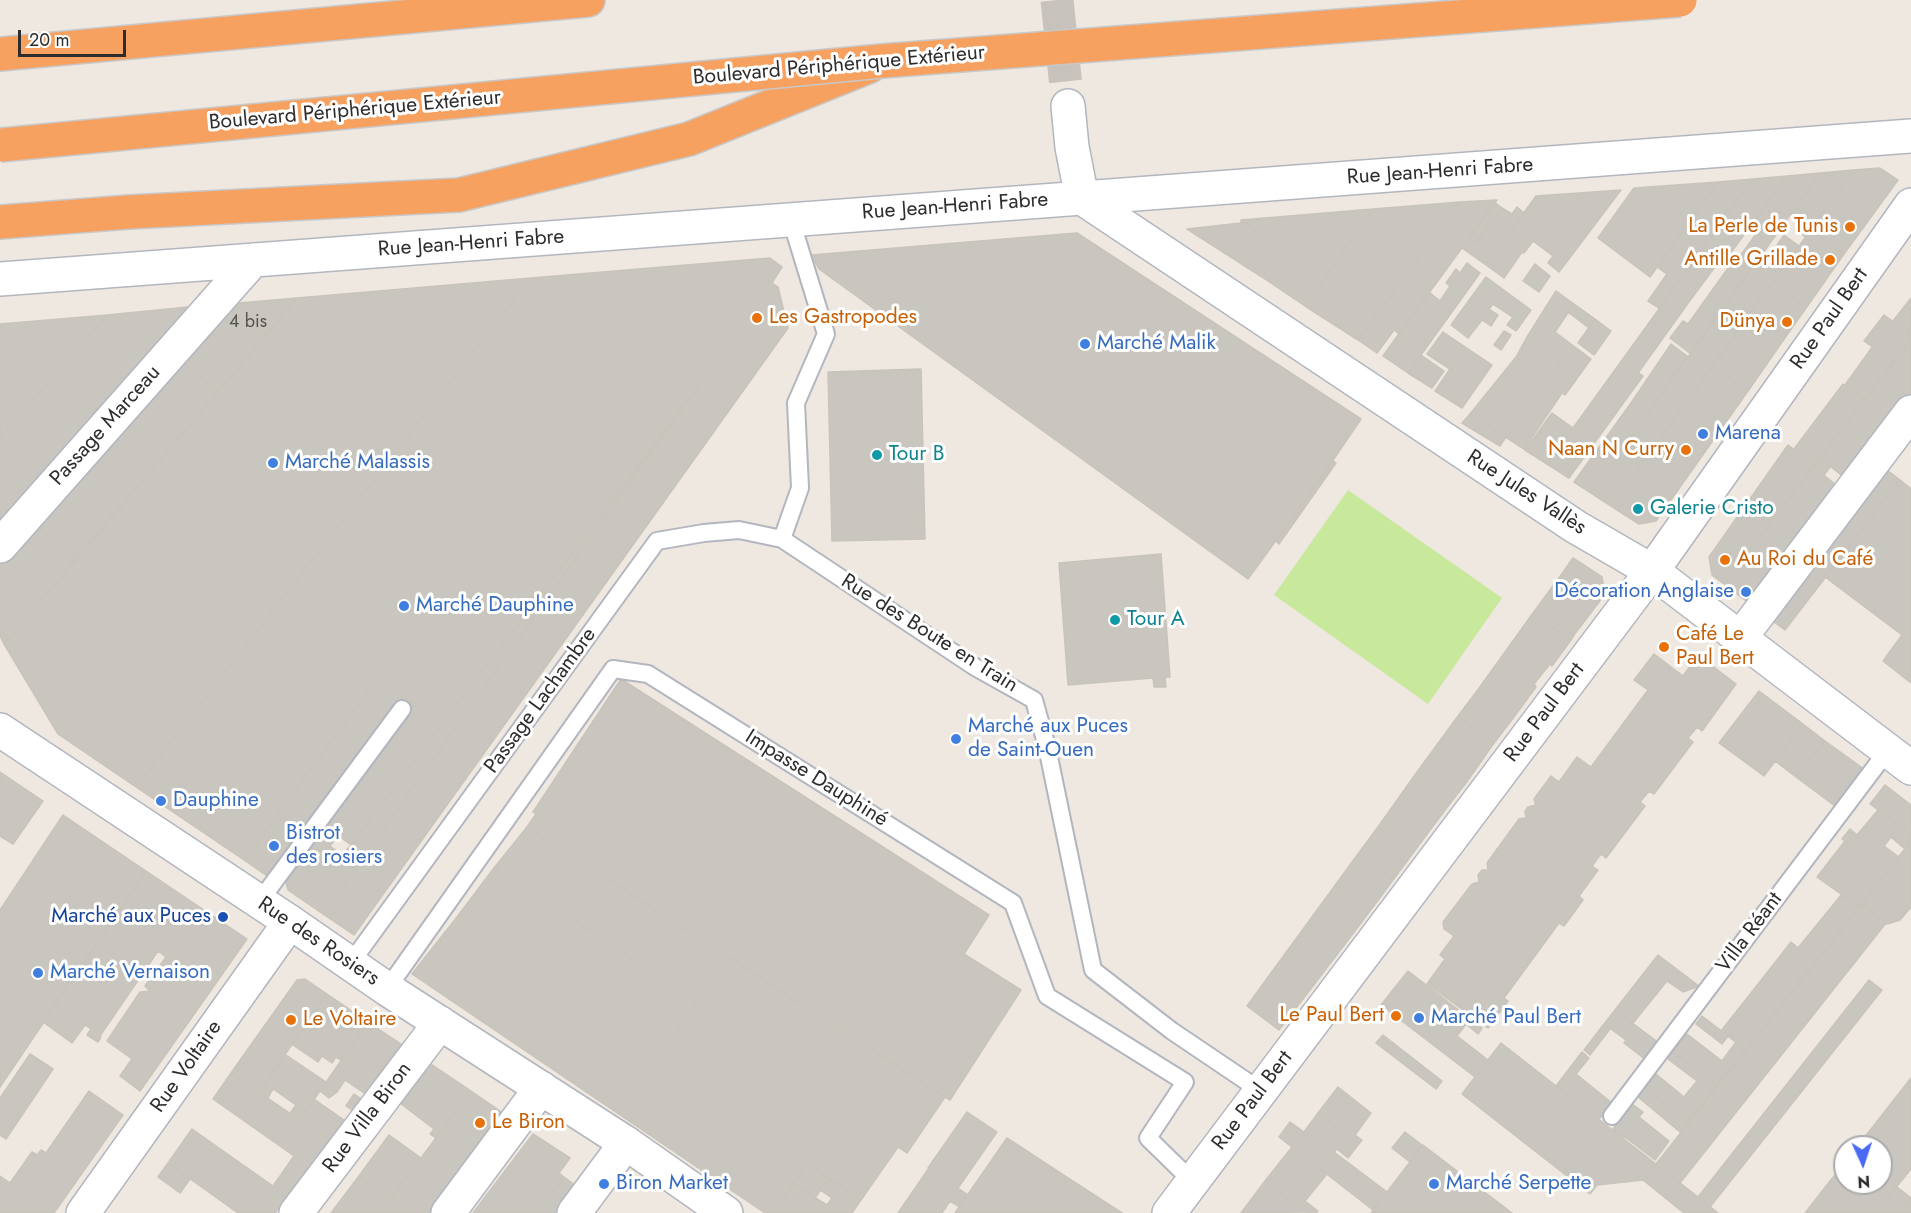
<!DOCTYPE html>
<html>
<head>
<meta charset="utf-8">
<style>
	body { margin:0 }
	#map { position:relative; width:1911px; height:1213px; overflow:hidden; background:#eee8e0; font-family:Jost,sans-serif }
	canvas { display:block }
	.north { position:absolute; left:1833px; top:1135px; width:60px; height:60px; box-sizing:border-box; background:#fff; border:2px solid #ababab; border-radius:50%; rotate:177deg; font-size:16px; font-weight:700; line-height:24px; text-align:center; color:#2d2d2d }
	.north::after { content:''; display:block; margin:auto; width:21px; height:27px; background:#496af2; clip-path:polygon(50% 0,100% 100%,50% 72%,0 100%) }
	.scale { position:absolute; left:18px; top:30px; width:108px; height:27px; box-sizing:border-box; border:3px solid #2d2d2d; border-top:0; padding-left:8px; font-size:18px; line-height:21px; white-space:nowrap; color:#2d2d2d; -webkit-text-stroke:4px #fff; paint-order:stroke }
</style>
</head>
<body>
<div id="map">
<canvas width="1911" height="1213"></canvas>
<div class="north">N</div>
<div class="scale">20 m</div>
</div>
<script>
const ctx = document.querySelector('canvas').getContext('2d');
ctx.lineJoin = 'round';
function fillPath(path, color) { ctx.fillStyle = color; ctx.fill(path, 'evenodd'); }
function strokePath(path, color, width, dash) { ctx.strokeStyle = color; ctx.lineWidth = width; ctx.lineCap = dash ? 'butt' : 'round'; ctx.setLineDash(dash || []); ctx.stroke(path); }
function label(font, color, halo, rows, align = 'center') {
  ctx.font = font + ' Jost,sans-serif'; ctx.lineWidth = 6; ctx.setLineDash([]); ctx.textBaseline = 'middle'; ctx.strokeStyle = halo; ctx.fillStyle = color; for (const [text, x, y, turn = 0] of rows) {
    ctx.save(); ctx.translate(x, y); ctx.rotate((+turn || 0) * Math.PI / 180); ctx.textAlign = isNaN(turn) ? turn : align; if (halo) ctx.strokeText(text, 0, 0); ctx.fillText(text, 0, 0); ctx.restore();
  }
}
fillPath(new Path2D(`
	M1348,490L1502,598L1428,704L1274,595Z`), '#c8e89c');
const building = new Path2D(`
	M1880,168L1898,180L1844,254L1810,231L1853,170Z
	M1853,170L1810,231L1805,237L1801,233L1806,224L1791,214L1820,173Z
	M1820,173L1691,354L1670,338L1683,321L1688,324L1731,264L1733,266L1761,227L1754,222L1787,176Z
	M1787,176L1727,258L1723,256L1686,306L1638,373L1643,376L1569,478L1547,464L1753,179Z
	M1753,179L1659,308L1648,301L1667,274L1657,267L1718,182Z
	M1718,182L1650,277L1598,238L1634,188Z
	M1621,190L1559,272L1548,263L1553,256L1533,241L1524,253L1522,252L1504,278L1486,265L1536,196Z
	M1497,200L1399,334L1394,330L1377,353L1358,340L1460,202Z
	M1460,202L1358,340L1305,306L1373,209Z
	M1494,202L1502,208L1476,243L1469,238Z
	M1517,207L1524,213L1486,265L1462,248L1469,238L1476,243L1502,208L1512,214Z
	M1373,209L1305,306L1262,277L1281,246L1245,223H1241V220Z
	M1241,223H1245L1281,246L1262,277L1187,229Z
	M1810,231L1844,254L1806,308L1773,282Z
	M1077,233L1361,419L1310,494L1248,579L819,269L811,255Z
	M1784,235L1799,246L1611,506L1594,495L1591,493L1752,267L1762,254L1768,258Z
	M770,258L782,267L772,283L778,287L788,328L354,935L323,914L699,385L351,845L324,825L412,705L378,678L244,860L136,787L531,278Z
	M1467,263L1480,273L1408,373L1383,356L1429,292L1440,301L1450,286L1446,283L1456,269L1460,273Z
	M1535,264L1550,276L1539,292L1523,281Z
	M1486,277L1531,310L1516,331L1507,325L1513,317L1493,304L1489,309L1498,315L1491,326L1482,320L1468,338L1451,325Z
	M531,278L136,787L58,734L4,644L297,298Z
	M1773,282L1806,308L1787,335L1753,309Z
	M1556,291L1574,304L1555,332L1591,359L1565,395L1562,393L1524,449L1470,414L1516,357L1538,374L1545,365L1554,371L1561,361L1527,337Z
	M297,298L265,337L226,306L228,304Z
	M1911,298V335L1893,321Z
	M1574,304L1595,319L1589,328L1568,312Z
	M226,306L265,337L218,392L181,361Z
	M188,307L18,507L0,520V438L107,315Z
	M1753,309L1787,335L1748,391L1713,366Z
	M107,315L0,438V324Z
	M1884,315L1911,335V339L1894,362L1864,341Z
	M1595,319L1611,331L1594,355L1578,343Z
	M1504,331L1511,335L1501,350L1494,345Z
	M1443,332L1492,365L1462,408L1435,391L1450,369L1427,354Z
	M1527,337L1561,361L1554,371L1545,365L1538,374L1516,357Z
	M1911,339V394L1908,397L1882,377Z
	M1671,344L1687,356L1658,399L1591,493L1574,482L1631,403Z
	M1873,346L1894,362L1865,400L1845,385Z
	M1421,355L1444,371L1432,388L1408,373Z
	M181,361L218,392L77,559L39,527Z
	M1713,366L1748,391L1656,521L1639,524L1611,506Z
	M921,369L925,539L832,541L828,372Z
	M1882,377L1905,395L1841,475L1820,458Z
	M1843,384L1865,400L1815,465L1794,449Z
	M699,385L323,914L288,890L285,878L324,825L338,835L330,846L342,855L351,845Z
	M1552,413L1573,428L1547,464L1525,450Z
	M1470,414L1506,437L1500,446L1462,423Z
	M1788,445L1815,465L1724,584L1712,575L1709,557Z
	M1820,458L1830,467L1824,475L1813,467Z
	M1333,461L1336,463L1279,544L1276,541Z
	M1878,463L1900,480L1785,630L1763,614Z
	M1813,467L1843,490L1755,608L1724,584Z
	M1900,480L1911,489V683L1883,661L1902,635L1825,577Z
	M36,524L77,559L4,644L0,636V566Z
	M1161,554L1170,677H1165L1166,687H1154L1153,678L1068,685L1059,563Z
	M1573,558L1602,577L1605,594L1599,602L1561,575Z
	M1561,575L1599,602L1574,635L1536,609Z
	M1536,609L1574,635L1571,640L1533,613Z
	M1533,613L1571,640L1552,666L1550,664L1534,684L1536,687L1500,659Z
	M1654,654L1683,676L1698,655L1736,684L1702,731L1697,727L1688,738L1693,742L1654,794L1649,791L1640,802L1645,806L1606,858L1601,854L1592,866L1598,870L1579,896L1583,900L1564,926L1559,923L1504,998L1508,1001L1488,1028L1427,984L1445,959L1440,955L1454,936L1444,929L1443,922L1472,884L1479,882L1478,875L1482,870H1488L1487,863L1519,819L1526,818L1525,811L1528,807L1536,805L1534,799L1551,776L1559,782L1577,757L1591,767L1648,690L1634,680Z
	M1500,659L1536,687L1514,717L1477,691Z
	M378,678L403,698L347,774L321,756Z
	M621,679L989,915L964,954L1021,990L950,1100L527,827L536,814L533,812Z
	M1477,691L1514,717L1494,743L1458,716Z
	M1759,691L1803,724L1764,776L1719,743Z
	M1458,716L1494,743L1466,783L1428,757Z
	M1803,724L1825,741L1796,777L1775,761Z
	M1825,741L1864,769L1835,806L1796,777Z
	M321,756L347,774L304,833L277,815Z
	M1428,757L1466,783L1448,806L1412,779Z
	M0,772L43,801L13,844L0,836Z
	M1412,779L1448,806L1413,853L1378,827Z
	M1885,785L1911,805V834L1870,804Z
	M1878,810L1911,834V841L1905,849L1891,837L1884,846L1899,857L1887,872L1842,839L1850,829L1857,835Z
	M63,815L146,871L0,1087V910Z
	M277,815L304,833L270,878L244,860Z
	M527,827L945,1097L907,1153L898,1147L861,1200L806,1164L773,1213H765L412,974L457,917L659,1057L698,1001L494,868Z
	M1378,827L1413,853L1393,880L1358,854Z
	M1845,841L1887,872L1859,907L1817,877Z
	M1911,841V907L1900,920L1887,924L1862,904Z
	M1358,854L1393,880L1361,923L1328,895Z
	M494,868L698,1001L659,1057L457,917Z
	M146,871L247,939L140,1091L120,1076L132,1059L107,1041L140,992L150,991L145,986L166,957L158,951L100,1036L101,1037L98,1042L87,1035L91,1029L85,1025L72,1043L43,1022Z
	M1842,894L1859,907L1802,979L1777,960L1791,942L1798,948Z
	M1328,895L1361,923L1316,982L1282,958Z
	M1862,904L1886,923L1680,1183L1656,1164Z
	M1658,955L1699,986L1683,992L1667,981L1633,1023L1615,1010Z
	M1282,958L1316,982L1279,1030L1247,1006Z
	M1777,960L1802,979L1746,1050L1721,1031Z
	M1408,971L1482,1028L1478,1034L1466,1024L1457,1036L1488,1060L1475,1077L1381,1005Z
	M305,979L327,994L259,1092L231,1073L297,980Z
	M1869,980L1882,990L1710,1207L1698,1197Z
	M327,994L368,1022L341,1060L336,1057L332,1063L322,1056L318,1062L293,1045Z
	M1615,1010L1659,1043L1646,1060L1624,1043L1626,1040L1604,1024Z
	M1702,1016L1728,1036L1722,1044L1696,1024Z
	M368,1022L401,1044L364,1093L345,1080L337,1092L329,1098L320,1091Z
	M1604,1024L1610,1029L1590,1055L1584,1050Z
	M1687,1034L1722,1061L1736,1042L1746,1050L1717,1085L1673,1052Z
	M1383,1035L1442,1081L1436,1089L1376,1043Z
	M1501,1043L1656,1164L1643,1180L1597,1185L1590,1194L1462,1094Z
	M1582,1052L1589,1058L1576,1074L1612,1103L1599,1119L1556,1086Z
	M1673,1052L1717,1085L1688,1122L1645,1087L1656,1074L1684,1097L1697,1081L1668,1059Z
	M30,1054L53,1069L6,1139L0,1135V1098Z
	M286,1055L326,1082L300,1120L290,1113L296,1105L273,1089L268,1098L259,1092Z
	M428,1062L471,1091L436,1138L430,1134L434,1129L392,1097Z
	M231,1073L329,1140L275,1213H238L168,1163L192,1129L273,1186L294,1156L213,1099Z
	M1911,1078V1169L1875,1213H1805L1845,1162V1183H1881V1147H1857Z
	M1338,1087L1371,1113L1355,1135L1362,1140L1358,1145L1318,1113Z
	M1645,1087L1688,1122L1680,1132L1638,1097Z
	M89,1091L123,1115L54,1213H30L0,1192V1176L10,1183L32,1152L37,1155L41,1150L46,1153Z
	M471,1091L506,1115L433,1213H380Z
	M354,1094L360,1098L352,1110L346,1106Z
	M314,1099L344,1120L329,1140L300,1120Z
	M1632,1104L1643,1112L1639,1117L1669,1141L1655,1160L1625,1137L1624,1138L1613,1129Z
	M967,1112L997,1132L958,1188L928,1168Z
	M1318,1113L1358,1145L1348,1158L1337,1149L1334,1152L1387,1192L1373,1210L1279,1137L1290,1122L1304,1132Z
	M1405,1132L1422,1145L1410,1162L1392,1148Z
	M533,1134L570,1158L559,1173L564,1177L537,1213H473Z
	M389,1135L421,1158L390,1199L359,1176Z
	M1007,1138L1068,1178L1043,1213H955Z
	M1423,1145L1512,1213H1371Z
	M1292,1147L1327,1174L1305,1201L1318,1211L1316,1213H1307L1265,1181Z
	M168,1163L190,1179L180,1193L158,1177Z
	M806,1164L829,1178L815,1198L793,1184Z
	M1656,1164L1698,1197L1718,1213H1684L1643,1180Z
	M929,1168L968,1195L960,1207L950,1201L942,1213H898Z
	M359,1176L390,1199L380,1213H331Z
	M564,1177L579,1188L559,1213H537Z
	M829,1178L861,1200L852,1213H773L793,1184L827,1205L832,1198L820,1190Z
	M1068,1178L1122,1213H1043Z
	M1265,1181L1292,1201L1305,1212L1241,1213Z
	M1897,1187L1911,1198L1899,1213H1875Z
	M0,1192L30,1213H0Z
	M1911,1198V1213H1899Z`);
fillPath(building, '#c9c5bf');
strokePath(building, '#c9c4ba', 1.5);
strokePath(new Path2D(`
	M1057,0L1068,106`), '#c7c3bc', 33, [33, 16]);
const lane = new Path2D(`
	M782,539L800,488L796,403L826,334L791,220
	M259,902L402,709
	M350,964L657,541L704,533L739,530L782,539L975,667L1034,700L1047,747L1093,970L1172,1031L1261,1091
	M387,989L613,669L648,674L1013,903L1047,996L1185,1082L1148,1138L1193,1182
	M1612,1116L1888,750`);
const street = new Path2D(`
	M1068,106L1072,147L1082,198L1576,527L1652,571L1911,768
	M0,279L1911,136
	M0,546L253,260
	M1740,638L1911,412
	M83,1213L290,922
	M296,1213L440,1023
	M448,1213L541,1088
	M574,1213L626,1143
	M1169,1213L1652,571L1911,205`);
const secondary = new Path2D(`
	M0,730L290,922L387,989L626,1143L726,1213`);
const highway = new Path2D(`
	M0,54L588,0
	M0,222L129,212L459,195L689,139L870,66`);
strokePath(lane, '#b3b6bf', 20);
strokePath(street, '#b3b6bf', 36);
strokePath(secondary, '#b3b6bf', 36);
strokePath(highway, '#c8c8c8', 36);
strokePath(lane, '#fff', 16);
strokePath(street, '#fff', 33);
strokePath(secondary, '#fff', 33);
strokePath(highway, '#f7a161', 33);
const highwayBridge = new Path2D(`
	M0,145L882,61L1680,0`);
strokePath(highwayBridge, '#c8c8c8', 36, []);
strokePath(highwayBridge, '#f7a161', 33);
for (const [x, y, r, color] of [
	[1850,227,6,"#e8710a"],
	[1830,260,6,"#e8710a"],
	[757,318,6,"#e8710a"],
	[1787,322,6,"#e8710a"],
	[1085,344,6,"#3f7fe0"],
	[1703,434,6,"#3f7fe0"],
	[1686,450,6,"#e8710a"],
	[877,455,6,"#0f9aa8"],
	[273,463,6,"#3f7fe0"],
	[1638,509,6,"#0f9aa8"],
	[1725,560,6,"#e8710a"],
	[1746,592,6,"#3f7fe0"],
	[404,606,6,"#3f7fe0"],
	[1115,620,6,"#0f9aa8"],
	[1664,647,6,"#e8710a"],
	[956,739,6,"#3f7fe0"],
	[161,801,6,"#3f7fe0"],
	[274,846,6,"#3f7fe0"],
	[223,917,6,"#1a4fb4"],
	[38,973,6,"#3f7fe0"],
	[1396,1016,6,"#e8710a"],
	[1419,1018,6,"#3f7fe0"],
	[291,1020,6,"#e8710a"],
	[480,1123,6,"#e8710a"],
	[604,1184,6,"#3f7fe0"],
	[1434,1184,6,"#3f7fe0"]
]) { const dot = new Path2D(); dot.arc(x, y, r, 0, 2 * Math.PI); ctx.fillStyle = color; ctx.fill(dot); strokePath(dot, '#fff', 2); }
label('18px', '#545352', null, [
	["4 bis",248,323]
]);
label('21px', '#2d2d2d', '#fff', [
	["Boulevard Périphérique Extérieur",839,66,-5],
	["Boulevard Périphérique Extérieur",355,111,-5],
	["Rue Jean-Henri Fabre",1440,172,-4],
	["Rue Jean-Henri Fabre",955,207,-4],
	["Rue Jean-Henri Fabre",471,244,-4],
	["Rue Paul Bert",1830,319,-55],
	["Passage Marceau",106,426,-48],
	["Rue Jules Vallès",1526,493,33],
	["Rue des Boute en Train",929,634,32],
	["Passage Lachambre",541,701,-54],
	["Rue Paul Bert",1545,713,-53],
	["Impasse Dauphiné",816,779,32],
	["Villa Réant",1750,933,-53],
	["Rue des Rosiers",318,942,34],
	["Rue Voltaire",187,1067,-55],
	["Rue Paul Bert",1253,1101,-53],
	["Rue Villa Biron",368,1118,-53]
]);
label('21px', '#c56008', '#fff', [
	["La Perle de Tunis",1838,227],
	["Antille Grillade",1818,260],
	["Les Gastropodes",769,318,"left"],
	["Dünya",1775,322],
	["Naan N Curry",1674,450],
	["Au Roi du Café",1737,560,"left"],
	["Café Le",1676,635,"left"],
	["Paul Bert",1676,659,"left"],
	["Le Paul Bert",1384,1016],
	["Le Voltaire",303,1020,"left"],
	["Le Biron",492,1123,"left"]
], 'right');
label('21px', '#366cbe', '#fff', [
	["Marché Malik",1097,344],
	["Marena",1715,434],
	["Marché Malassis",285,463],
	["Décoration Anglaise",1734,592,"right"],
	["Marché Dauphine",416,606],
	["Marché aux Puces",968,727],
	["de Saint-Ouen",968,751],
	["Dauphine",173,801],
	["Bistrot",286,834],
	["des rosiers",286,858],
	["Marché Vernaison",50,973],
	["Marché Paul Bert",1431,1018],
	["Biron Market",616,1184],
	["Marché Serpette",1446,1184]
], 'left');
label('21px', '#0d838f', '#fff', [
	["Tour B",889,455],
	["Galerie Cristo",1650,509],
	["Tour A",1127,620]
], 'left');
label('21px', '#164399', '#fff', [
	["Marché aux Puces",211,917]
], 'right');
</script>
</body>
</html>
